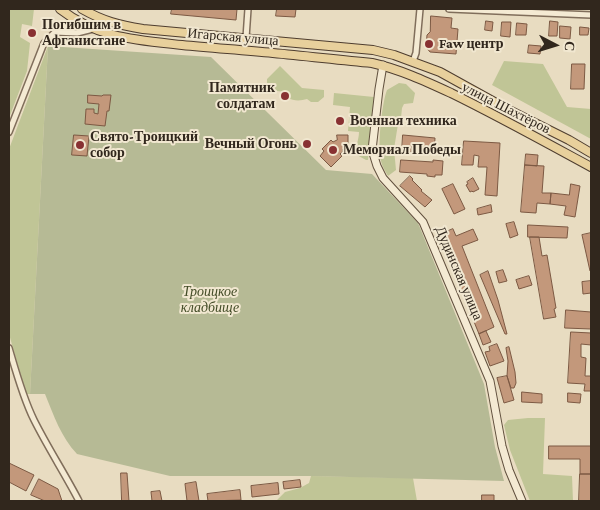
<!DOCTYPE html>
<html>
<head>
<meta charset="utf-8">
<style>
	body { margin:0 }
	#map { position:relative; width:600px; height:510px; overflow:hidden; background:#e8dcc1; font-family:"Crimson Pro",serif }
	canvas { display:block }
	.frame { position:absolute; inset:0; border:10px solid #31271d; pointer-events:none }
	.north { position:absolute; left:530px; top:20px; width:50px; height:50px; -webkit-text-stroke:4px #f1e7d0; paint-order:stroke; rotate:95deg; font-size:14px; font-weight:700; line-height:20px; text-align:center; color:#31271d }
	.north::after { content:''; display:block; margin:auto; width:18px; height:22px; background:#31271d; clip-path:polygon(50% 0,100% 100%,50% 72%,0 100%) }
</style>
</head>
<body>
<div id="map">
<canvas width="600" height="510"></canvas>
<div class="frame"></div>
<div class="north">С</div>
</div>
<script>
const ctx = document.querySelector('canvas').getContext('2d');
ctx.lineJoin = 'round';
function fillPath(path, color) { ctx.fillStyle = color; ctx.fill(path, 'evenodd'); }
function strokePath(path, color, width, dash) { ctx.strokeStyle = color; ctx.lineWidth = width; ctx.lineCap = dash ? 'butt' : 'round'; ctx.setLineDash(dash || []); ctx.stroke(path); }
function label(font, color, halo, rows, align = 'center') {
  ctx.font = font + ' "Crimson Pro",serif'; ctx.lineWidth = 4; ctx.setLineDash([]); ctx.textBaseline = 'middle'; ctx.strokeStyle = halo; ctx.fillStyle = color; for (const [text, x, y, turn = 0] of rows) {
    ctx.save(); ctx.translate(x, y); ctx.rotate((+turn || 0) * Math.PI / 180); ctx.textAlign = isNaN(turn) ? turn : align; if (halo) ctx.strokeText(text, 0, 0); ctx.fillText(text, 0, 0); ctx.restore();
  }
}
fillPath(new Path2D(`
	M9,9H34L32,26L22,24L20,37L30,43L27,71L9,118Z
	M48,46L30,394H26L9,334V149Z
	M504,61L543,64L567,107L591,109V139L492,85Z
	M280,66L302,88L324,90V97L318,102H311L307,99C301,101 293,101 288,98L286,92L277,91L267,83V79Z
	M399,83L406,84L415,93L413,103L404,104L402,108L401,118L398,124L394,149L396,170L388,176C385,171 382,166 381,161C377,149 382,102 387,90Z
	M334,93L374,97L368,160H366L355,154C355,147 359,140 359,132L348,131L350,107L333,105Z
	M528,418H545L543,474L572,476L573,501H530L510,450L504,425L508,420Z
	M311,476L413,478L417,501H276L285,492L300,488L309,483Z`), '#c0c596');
fillPath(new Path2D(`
	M48,46L211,57L326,170L372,174L418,223L484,384L495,447L504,481L311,476H170L77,454C61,437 54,416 45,394H30Z`), '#b6ba95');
const building = new Path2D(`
	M172,9H237L236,20L171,14Z
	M277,9H296L295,17L276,16Z
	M431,16L452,18L451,28L458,29L456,54L430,52L426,47L427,35L430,32Z
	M486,21L493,22L492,31L485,30Z
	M550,21L558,22L557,36H549Z
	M502,22H511L510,37L501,36Z
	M517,23L527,24L526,35H516Z
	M560,26L571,27L570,39L560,38Z
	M580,27L589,28L588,35H580Z
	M529,45L541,46L540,54L528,53Z
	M572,64H585L584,89H571Z
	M88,95L102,96L103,95H111L109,111H107L105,126L85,124L86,109H94V113L98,114L99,104L88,103Z
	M74,135L89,136L87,156L72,155Z
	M337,135H348V144L342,150L343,151L340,154L342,156L331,167L320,156L324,151L322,149L331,140L333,142L337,140Z
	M403,135L435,138L434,154L424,153L425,148L411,147V152L402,151Z
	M464,141L500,143L497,196L485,195L487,167H478L479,156L474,155L473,165H462Z
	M526,154L538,155L537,166L525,165Z
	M401,160L433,162V160L443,161L442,175H435V177L427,176V174L400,172Z
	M525,165L544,166L542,193H551L550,204L537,203L536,213L521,212Z
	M410,176L413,179L412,180L422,190L421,191L432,200L425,207L400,186Z
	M473,178L479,189L473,192L472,191L470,192L466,185L468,184L467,182Z
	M453,184L465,209L454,214L442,189Z
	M571,184L580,186L575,217L564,215L566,206L550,204L551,193L569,195Z
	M491,205L492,212L478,215L477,209Z
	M514,222L518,235L510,238L506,224Z
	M528,225L568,227L567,238L528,237Z
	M453,229L456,236L473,229L478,240L462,246L494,327L479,334L439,235Z
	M591,233V271H590L582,235Z
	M530,237H539L542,256L547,255L556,308L554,309L556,317L544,319Z
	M503,270L507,281L499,283L496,272Z
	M488,271L498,300L507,334H505L480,275Z
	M529,276L532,285L519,289L516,280Z
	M591,281V293L583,294L582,282Z
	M566,310L591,312V329L565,328Z
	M486,331L491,342L483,345L479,334Z
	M571,332L591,333V345L581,344V357L586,358L585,376H591V391H584L585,384L568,383Z
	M497,344L504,361L490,366L485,352L490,351L489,347Z
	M509,347L515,372L516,383L514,388H511L507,376L508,361L506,348Z
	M507,376L514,400L504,403L497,378Z
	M522,392L542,394V403L522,402Z
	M568,393L581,394L580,403L568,402Z
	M549,446H591V474H580V459H549Z
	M9,463L34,475L26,491L9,482Z
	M121,473H127L129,501H122Z
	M580,474H591V501H579Z
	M39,479L58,489L62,501H45L31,495Z
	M300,480L301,487L284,489L283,482Z
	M196,482L199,501H187L185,484Z
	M278,483L279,494L252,497L251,486Z
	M240,490L241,500L208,501L207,494Z
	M160,491L162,501H152L151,492Z
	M482,495H494V501H482Z`);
fillPath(building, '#c3987b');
strokePath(building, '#7c5943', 1);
const street = new Path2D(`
	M449,9L591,15
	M246,38L248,9
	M413,61L416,53L420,9
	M9,132L44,43L55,32L77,33L93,29
	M9,348C16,372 23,398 34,420C48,448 65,474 79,501`);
const secondary = new Path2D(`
	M383,65L379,89L372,150L377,166L383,178L423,222L490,381L502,446L509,470L522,501`);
const primary = new Path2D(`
	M60,9C97,38 136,40 182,45C212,48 243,50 273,53C306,56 339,60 372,63C399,69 425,81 451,93C498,116 545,142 591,167
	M82,9C103,21 119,25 143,29L373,50L394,55L440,72L507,109L569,140L591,153`);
strokePath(street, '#806e5b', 8);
strokePath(secondary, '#61503e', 9);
strokePath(primary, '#4e3d2f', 10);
strokePath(street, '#f4ead3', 5);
strokePath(secondary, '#f4ead3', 7);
strokePath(primary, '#e8d09c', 8);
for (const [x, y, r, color] of [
	[32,33,5,"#883132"],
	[429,44,5,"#883132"],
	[285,96,5,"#883132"],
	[340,121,5,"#883132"],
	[307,144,5,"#883132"],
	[80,145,5,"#883132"],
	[333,150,5,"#883132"]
]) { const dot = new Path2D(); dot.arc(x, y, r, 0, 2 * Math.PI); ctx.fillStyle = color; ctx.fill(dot); strokePath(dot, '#f1e7d0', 2); }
label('bold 14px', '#31271d', '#f1e7d0', [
	["Погибшим в",42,25],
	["Афганистане",42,41],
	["Faw центр",439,44],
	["Памятник",275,88,"right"],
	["солдатам",275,104,"right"],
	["Военная техника",350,121],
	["Свято-Троицкий",90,137],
	["собор",90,153],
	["Вечный Огонь",297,144,"right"],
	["Мемориал Победы",343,150]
], 'left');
label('14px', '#31271d', '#f1e7d0', [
	["Игарская улица",233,37,5],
	["улица Шахтёров",506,108,27],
	["Дудинская улица",459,273,67]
]);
label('italic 14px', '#424b26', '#f1e7d0', [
	["Троицкое",210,292],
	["кладбище",210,308]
]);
</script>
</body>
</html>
